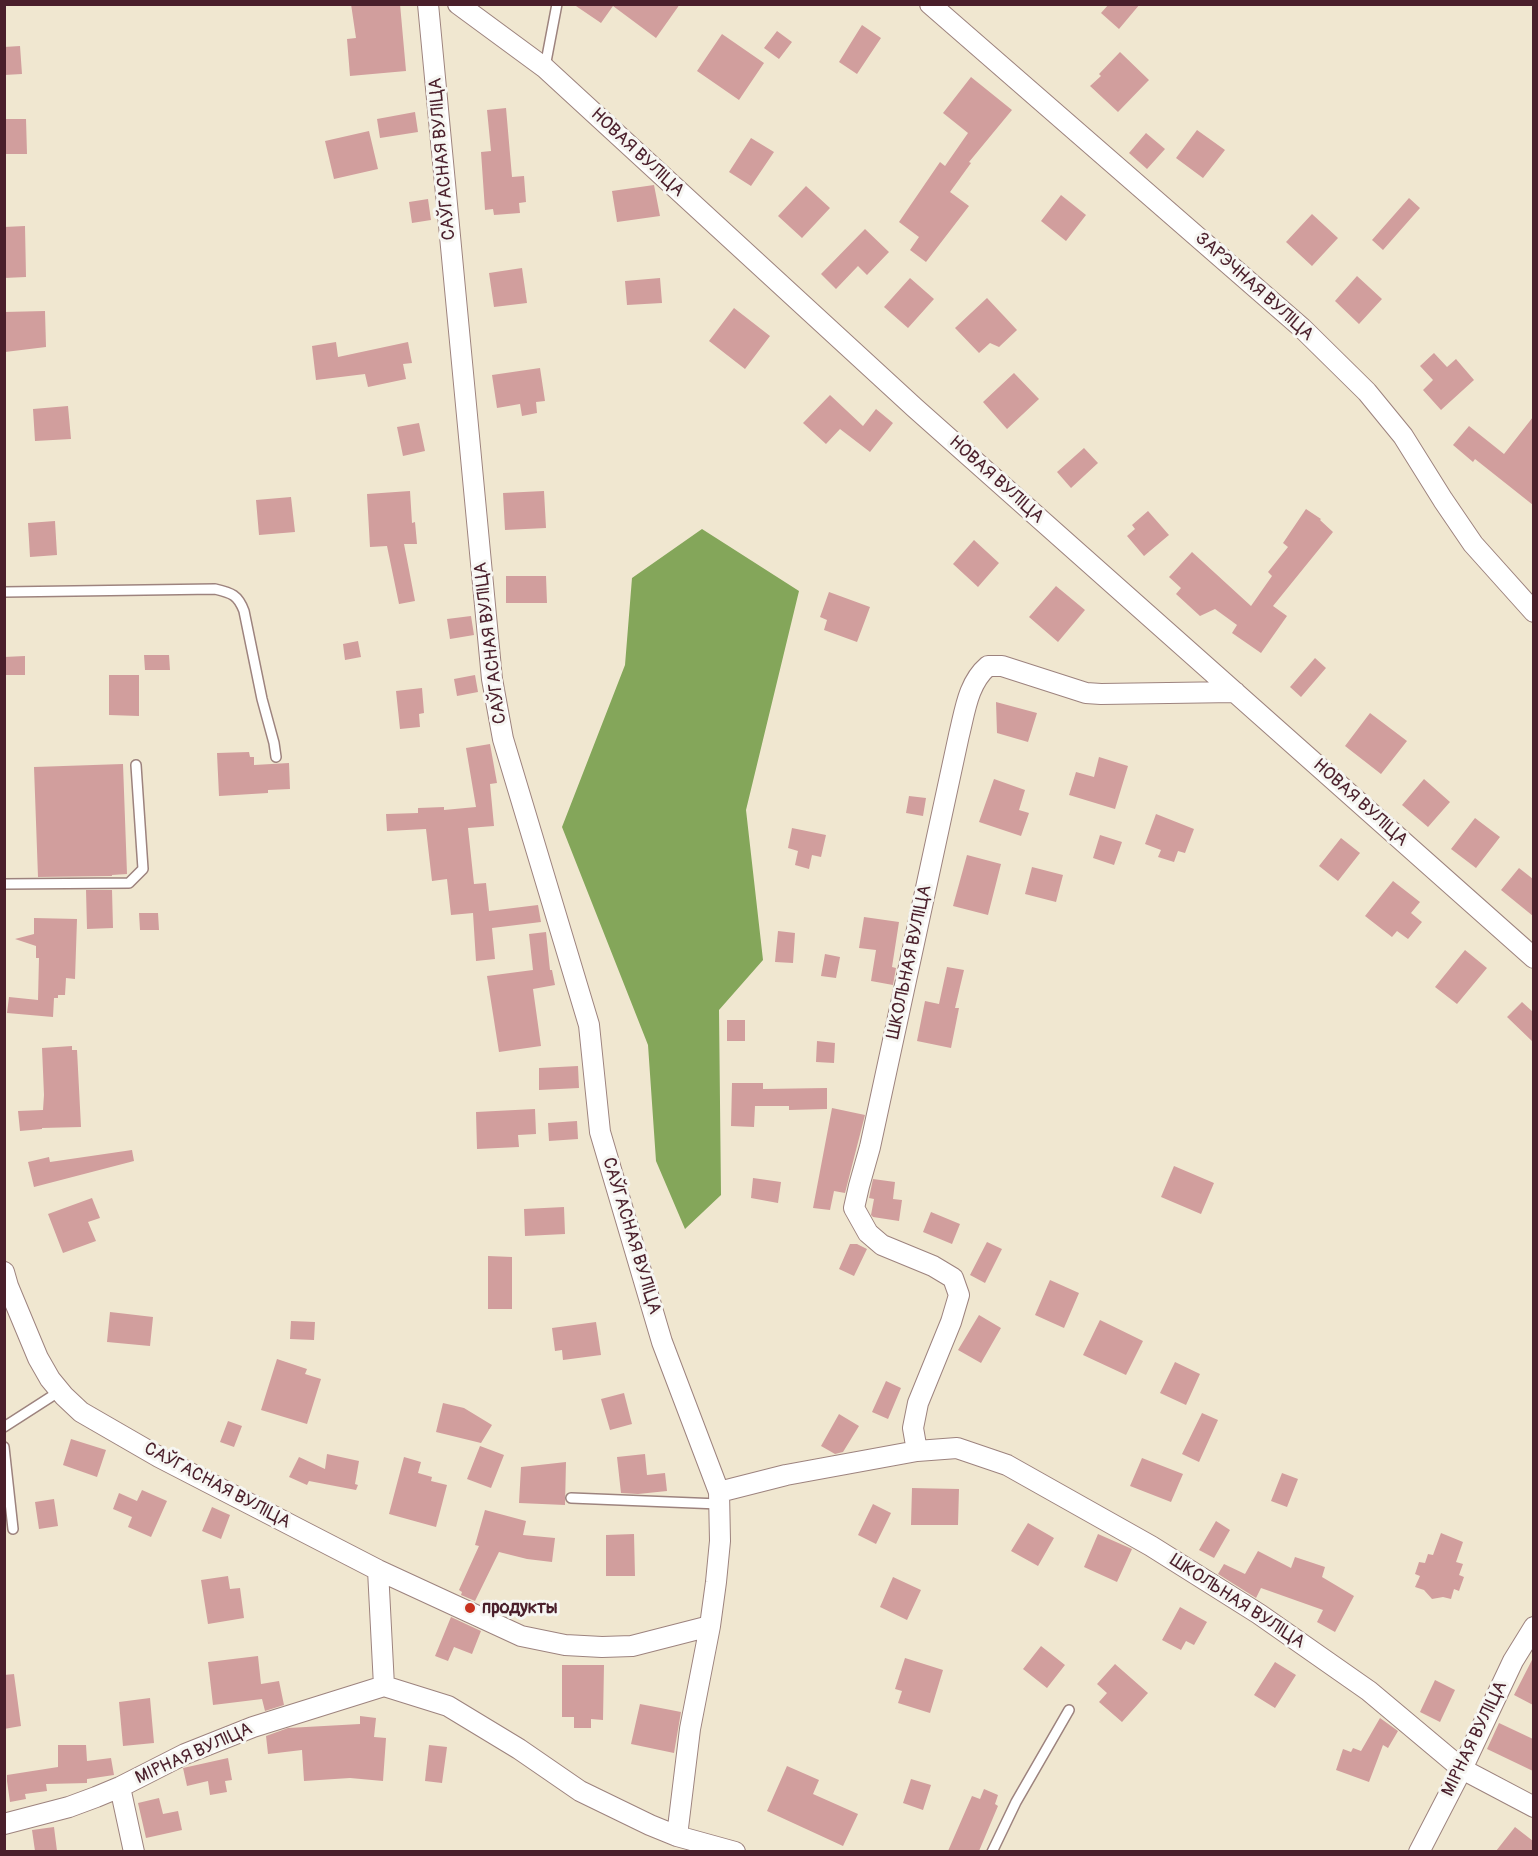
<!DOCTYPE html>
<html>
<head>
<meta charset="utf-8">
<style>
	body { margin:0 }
	#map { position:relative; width:1538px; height:1856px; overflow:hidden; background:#f0e7d0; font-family:Pangolin,sans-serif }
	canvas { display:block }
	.frame { position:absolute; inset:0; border:6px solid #4a1f2b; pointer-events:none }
</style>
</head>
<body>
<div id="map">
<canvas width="1538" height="1856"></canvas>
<div class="frame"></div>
</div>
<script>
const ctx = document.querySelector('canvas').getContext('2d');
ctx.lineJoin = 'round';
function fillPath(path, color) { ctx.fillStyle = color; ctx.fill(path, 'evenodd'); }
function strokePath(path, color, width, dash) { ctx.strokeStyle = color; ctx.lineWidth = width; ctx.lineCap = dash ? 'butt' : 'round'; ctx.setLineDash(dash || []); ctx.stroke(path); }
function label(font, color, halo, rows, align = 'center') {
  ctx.font = font + ' Pangolin,sans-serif'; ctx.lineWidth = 6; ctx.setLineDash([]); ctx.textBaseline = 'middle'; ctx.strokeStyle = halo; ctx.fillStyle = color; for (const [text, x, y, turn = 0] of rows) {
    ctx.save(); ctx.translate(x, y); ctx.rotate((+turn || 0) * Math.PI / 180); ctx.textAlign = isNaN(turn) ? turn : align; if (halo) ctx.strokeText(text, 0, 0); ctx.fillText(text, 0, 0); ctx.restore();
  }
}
fillPath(new Path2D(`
	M702,529L799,591L746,810L763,960L719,1010L721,1195L685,1229L656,1161L648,1045L562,827L625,665L632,578Z`), '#84a65a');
fillPath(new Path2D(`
	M351,4H400L406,71L350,76L347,39L356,38Z
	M573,4H680L656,38L613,6L601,23Z
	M1109,4H1140L1119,29L1101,13Z
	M862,25L881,38L857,74L839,62Z
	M777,31L792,42L779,59L764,48Z
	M722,34L764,63L739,100L697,71Z
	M20,46L22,74L4,75V47Z
	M1120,52L1149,80L1118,112L1090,86L1101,76L1099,74Z
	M971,77L1012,110L969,162L971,163L950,192L969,206L926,262L910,250L919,237L899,222L940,162L945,166L968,133L943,113Z
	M506,108L512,177L524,176L526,202L519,203L520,213L494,215L493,209L485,210L481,152L491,151L487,110Z
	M415,112L418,132L380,138L377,119Z
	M4,119H26L27,154H4Z
	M1197,130L1225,150L1203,178L1176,158Z
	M369,131L378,169L334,179L325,141Z
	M1146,133L1165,149L1147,169L1129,153Z
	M751,138L774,152L751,186L729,172Z
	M654,185L660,216L617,222L612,191Z
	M806,186L830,208L802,238L778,216Z
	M1061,195L1086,215L1066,241L1041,221Z
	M1409,198L1420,208L1383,250L1372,240Z
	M428,199L431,220L412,223L409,202Z
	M1312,214L1338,238L1312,266L1286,242Z
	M25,226L26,277L4,278V227Z
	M865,229L889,252L867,275L858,266L836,289L821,274Z
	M522,268L527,303L494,307L489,273Z
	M1357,276L1382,299L1359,324L1335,301Z
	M660,278L662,303L627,305L625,281Z
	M910,278L934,299L908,328L884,307Z
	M987,298L1017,330L999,347L990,343L979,353L955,328Z
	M734,308L770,336L745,369L709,341Z
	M45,311L46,347L5,352L4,312Z
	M336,342L338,357L408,342L412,363L403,364L406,379L368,387L365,374L316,380L312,346Z
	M1434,353L1447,367L1456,359L1474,380L1441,410L1423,390L1433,380L1420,366Z
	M540,368L545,401L536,402L537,413L522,416L520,404L497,408L492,375Z
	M1014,373L1039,399L1007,429L983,402Z
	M830,395L863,426L876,409L893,423L870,452L840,429L826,444L803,423Z
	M68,406L71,439L35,441L33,409Z
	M1533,417V505L1475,459L1473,462L1453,445L1469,426L1504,454Z
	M419,423L425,451L403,456L397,427Z
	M1084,448L1098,463L1071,488L1057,472Z
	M410,491L412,523L415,522L417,544H404L415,601L399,604L387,546L370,547L367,494Z
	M544,491L546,528L505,530L503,493Z
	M291,497L295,532L259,535L256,500Z
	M1306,509L1321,519L1320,520L1333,532L1273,606L1287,616L1261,653L1232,633L1237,625L1215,609L1200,616L1176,594L1181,588L1169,577L1192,552L1251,606L1272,576L1268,572L1288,547L1283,543Z
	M1148,511L1169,535L1144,556L1127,536L1135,529L1132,525Z
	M55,521L57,555L30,557L28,523Z
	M974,540L999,563L978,587L953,564Z
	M506,576H546L547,603H506Z
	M1056,586L1085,610L1058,642L1029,617Z
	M829,592L870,607L857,642L824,630L827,620L820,617Z
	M471,616L474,635L450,639L447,619Z
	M358,641L361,657L345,660L343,644Z
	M144,655H169L170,670H145Z
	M25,656V675H4V657Z
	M1315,658L1326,668L1301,697L1290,687Z
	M109,675H139V716L109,715Z
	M475,675L478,692L457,696L454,679Z
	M422,688L424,713L419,714L420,727L400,729L396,691Z
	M996,702L1037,713L1028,742L997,733Z
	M1370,713L1407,741L1381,774L1345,746Z
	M490,744L497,783L490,784L494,826L468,828L474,884L486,883L489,911L538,905L541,922L492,928L495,959L476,961L473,913L451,915L447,879L432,881L426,829L387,831L386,814L418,813V808L444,807V810L476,807L466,748Z
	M249,752L250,757H254V765L289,763L290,789L268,790V793L219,796L217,753Z
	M1099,757L1128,766L1115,809L1069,795L1076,772L1094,777Z
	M123,764L127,874L112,875V876L38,877L34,767Z
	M994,779L1025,790L1019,810L1029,813L1021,836L979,822Z
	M1424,779L1450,802L1428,827L1402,805Z
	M909,796L926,798L923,816L906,813Z
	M1156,814L1194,829L1185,853L1178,851L1174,862L1158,857L1161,850L1145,844Z
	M1475,818L1500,837L1476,868L1451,849Z
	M792,828L826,835L821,857L812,855L809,869L795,865L798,851L788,848Z
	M1100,835L1122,842L1114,865L1093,858Z
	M1341,838L1360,853L1338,881L1319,866Z
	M967,855L1001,864L988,915L953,906Z
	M1032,867L1063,875L1056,902L1025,894Z
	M1519,868L1533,879V916L1501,890Z
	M1393,881L1420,902L1411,913L1422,922L1408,939L1397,931L1392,937L1365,916Z
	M86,890H112L113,928L87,929Z
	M139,913H158L159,930H140Z
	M864,917L899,922L892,967L896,968L893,985L871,981L876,950L859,948Z
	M34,918L77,919L75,979L66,978L65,995H58V998H54L53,1017L7,1013L9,997L38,1000L39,958H36V946L15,939L34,934Z
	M778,931L795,933L793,963L775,962Z
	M546,932L550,970H552L555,985L533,989L541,1046L499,1052L487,976L533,970L529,934Z
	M1465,950L1487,968L1457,1004L1435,987Z
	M825,954L840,957L836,978L821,976Z
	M947,967L964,970L955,1008H959L951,1048L917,1041L925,1001L939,1004Z
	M1522,1002L1533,1012V1042L1507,1017Z
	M727,1020H745V1041H727Z
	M817,1041L835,1043L834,1063L816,1062Z
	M72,1046V1050H77L81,1127L42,1128V1129L20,1131L18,1111L43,1110L44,1095L42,1048Z
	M578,1066L579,1088L539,1090V1068Z
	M732,1083H763V1089L827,1088V1109L789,1110V1106H755L754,1127L731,1126Z
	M832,1108L865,1115L845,1193L834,1191L830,1210L813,1208Z
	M535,1109L536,1134L518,1135L519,1147L477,1149L476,1112Z
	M577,1121L578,1139L549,1141L548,1123Z
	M132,1150L134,1161L34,1187L28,1162L49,1157L50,1162Z
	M1174,1166L1214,1183L1201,1214L1161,1197Z
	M753,1178L781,1182L778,1203L751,1198Z
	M873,1179L895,1182L893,1199L902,1200L899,1221L873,1217L871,1215L874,1199L869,1198Z
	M92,1198L100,1218L88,1222L96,1241L63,1253L48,1214Z
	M564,1207L565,1234L525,1236L524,1209Z
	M931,1212L960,1224L952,1244L923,1232Z
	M987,1242L1002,1249L985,1283L970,1275Z
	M850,1244H857L867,1249L854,1276L839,1269Z
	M488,1256L512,1257V1309H488Z
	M1050,1280L1079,1293L1064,1328L1035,1315Z
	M110,1312L153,1317L150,1346L107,1342Z
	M979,1315L1001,1328L981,1363L958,1350Z
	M1100,1320L1143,1341L1126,1375L1083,1355Z
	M291,1321L315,1322L314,1340L290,1339Z
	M596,1322L601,1355L563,1360L562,1350L555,1351L552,1328Z
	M277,1359L307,1369L305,1374L321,1379L307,1424L261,1410Z
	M1175,1362L1200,1374L1186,1405L1160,1393Z
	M886,1381L901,1388L888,1419L872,1412Z
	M624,1393L632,1424L610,1430L601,1399Z
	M443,1403L464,1408L492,1425L481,1443L436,1432Z
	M1202,1413L1218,1420L1199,1462L1182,1454Z
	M839,1414L859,1426L843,1452L835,1454L821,1446Z
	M228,1421L242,1426L234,1447L220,1442Z
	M71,1439L106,1450L97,1477L63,1465Z
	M480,1446L504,1455L491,1488L467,1479Z
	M327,1454L359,1461L355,1484L358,1485L356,1490L309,1481L307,1485L289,1477L299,1457L325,1469Z
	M645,1454L647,1475L665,1473L667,1491L638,1494L621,1493L617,1457Z
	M404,1457L421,1462L418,1473L432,1477L431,1481L447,1485L436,1527L389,1514Z
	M1142,1458L1183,1474L1171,1502L1130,1486Z
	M566,1462L565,1505L519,1503L521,1467Z
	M1282,1473L1298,1479L1287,1507L1271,1501Z
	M912,1488L959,1489L958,1525H911Z
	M142,1490L167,1501L151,1537L128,1527L132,1517L113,1509L119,1493L137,1501Z
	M54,1499L58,1526L39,1529L35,1502Z
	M873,1504L891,1513L876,1544L858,1535Z
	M212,1507L230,1515L221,1539L202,1531Z
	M485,1510L526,1521L523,1535L555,1538L552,1562L527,1559L499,1552L475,1601L461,1595L462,1592L459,1590L479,1546L475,1545Z
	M1216,1521L1230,1530L1214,1558L1199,1550Z
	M1028,1523L1054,1538L1038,1566L1011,1551Z
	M1441,1533L1463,1542L1456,1562L1463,1564L1459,1575L1464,1577L1459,1591L1454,1589L1451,1599L1443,1597L1432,1599L1424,1590L1415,1587L1420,1576L1415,1574L1419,1562L1425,1563L1428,1554L1433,1555Z
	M634,1534L635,1576H606V1535Z
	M1098,1534L1132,1549L1117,1582L1084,1567Z
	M1258,1551L1291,1568L1295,1557L1325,1567L1322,1577L1354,1596L1335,1632L1317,1622L1323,1610L1261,1588L1256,1598L1218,1574L1224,1564L1245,1574Z
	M228,1576L230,1589L240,1588L244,1618L208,1624L201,1580Z
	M893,1577L921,1590L907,1620L880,1607Z
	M1180,1607L1207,1622L1194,1645L1186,1641L1181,1650L1162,1640Z
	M451,1617L481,1631L472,1654L454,1647L448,1661L435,1656Z
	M1041,1646L1065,1665L1047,1688L1023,1669Z
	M258,1656L261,1684L279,1681L284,1705L265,1711L262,1699L213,1705L208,1662Z
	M905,1658L943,1670L930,1713L898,1703L902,1691L895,1689Z
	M1533,1658V1705L1514,1695Z
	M1275,1662L1296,1675L1275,1708L1254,1695Z
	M1115,1664L1148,1693L1122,1722L1099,1702L1107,1693L1097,1684Z
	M562,1665H604L603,1720L591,1719V1728H574V1717H562Z
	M14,1674L21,1726L4,1729V1675Z
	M1435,1680L1455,1690L1440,1722L1420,1712Z
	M150,1698L154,1743L123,1746L119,1702Z
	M640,1704L681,1712L674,1753L631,1744Z
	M360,1716L376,1718L374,1737L386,1738L383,1781L350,1778L304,1781L302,1750L268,1754L266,1736L288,1728L360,1724Z
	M1380,1718L1398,1731L1388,1748L1383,1745L1369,1782L1336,1770L1343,1749L1351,1752L1353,1748L1361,1751Z
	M1499,1723L1533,1739V1771L1487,1749Z
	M58,1745H86L87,1761L111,1758L114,1775L87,1779V1783L46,1784L47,1791L25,1794L26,1799L10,1802L7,1781V1775L58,1767Z
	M429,1745L447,1747L442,1783L425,1781Z
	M228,1758L232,1780L225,1781L227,1792L210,1795L208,1781L187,1786L183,1768Z
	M787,1766L819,1780L813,1794L858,1814L843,1846L767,1811Z
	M911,1779L931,1785L923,1810L903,1803Z
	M984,1789L998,1795L995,1804L998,1806L979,1851H948L972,1796L980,1799Z
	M159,1798L163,1814L178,1811L182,1830L146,1838L138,1803Z
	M54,1827L57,1851H35L32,1830Z
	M1515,1827L1533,1841V1851H1496Z`), '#d19e9d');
const service = new Path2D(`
	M545,67L557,4
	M4,592L215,589C232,593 238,595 244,611L262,699L274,743L276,757
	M4,884L129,883L143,869L136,765
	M4,1427L60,1391
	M4,1447L13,1529
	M571,1498L719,1504
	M992,1852L1016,1802L1069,1710`);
const minor = new Path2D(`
	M458,4L545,68L915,408L1534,958
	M930,4L1302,328L1367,392L1403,436L1443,500L1473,544L1534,612
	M4,1272L8,1286L38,1358L50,1379L64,1396L81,1412L159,1457L378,1570L521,1636L565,1645L602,1647L632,1646L710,1626L716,1582L720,1541L719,1492L662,1342L600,1132L589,1025L503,739L492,679L428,4
	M917,1451L913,1428L918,1403L951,1322L959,1295L953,1278L933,1266L882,1245L868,1233L854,1208L859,1186L870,1147L959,735C965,711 968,683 988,666H1002L1086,693L1101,694L1235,692
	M719,1492L786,1475L917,1451L957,1448L1007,1465L1151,1546L1259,1614L1369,1691L1462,1769L1534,1807
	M378,1570L384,1686
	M120,1787L134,1852
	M4,1824L69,1807L96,1797L120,1787L185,1754L253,1727L384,1686L448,1706L519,1749L580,1791L650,1825L677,1836L735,1852
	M677,1836L690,1729L710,1626
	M1419,1852L1462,1769L1513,1661L1534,1627`);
strokePath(service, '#9d837e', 12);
strokePath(minor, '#9d837e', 22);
strokePath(service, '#fff', 9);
strokePath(minor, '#fff', 20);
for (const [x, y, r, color] of [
	[470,1608,6,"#c8321e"]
]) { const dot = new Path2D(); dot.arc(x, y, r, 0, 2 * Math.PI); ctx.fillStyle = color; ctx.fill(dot); strokePath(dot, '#f6f6f2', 2); }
label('18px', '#4a1f2b', '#f6f6f2', [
	["НОВАЯ ВУЛІЦА",637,153,43],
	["САЎГАСНАЯ ВУЛІЦА",443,159,-95],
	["ЗАРЭЧНАЯ ВУЛІЦА",1254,287,42],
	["НОВАЯ ВУЛІЦА",996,480,42],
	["САЎГАСНАЯ ВУЛІЦА",491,643,-97],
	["НОВАЯ ВУЛІЦА",1360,803,42],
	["ШКОЛЬНАЯ ВУЛІЦА",910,962,-78],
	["САЎГАСНАЯ ВУЛІЦА",631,1236,73],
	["САЎГАСНАЯ ВУЛІЦА",217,1486,28],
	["ШКОЛЬНАЯ ВУЛІЦА",1237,1602,33],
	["МІРНАЯ ВУЛІЦА",1475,1739,-64],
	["МІРНАЯ ВУЛІЦА",194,1754,-24]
]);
label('bold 18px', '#4a1f2b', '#f6f6f2', [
	["продукты",482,1608]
], 'left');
</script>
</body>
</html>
